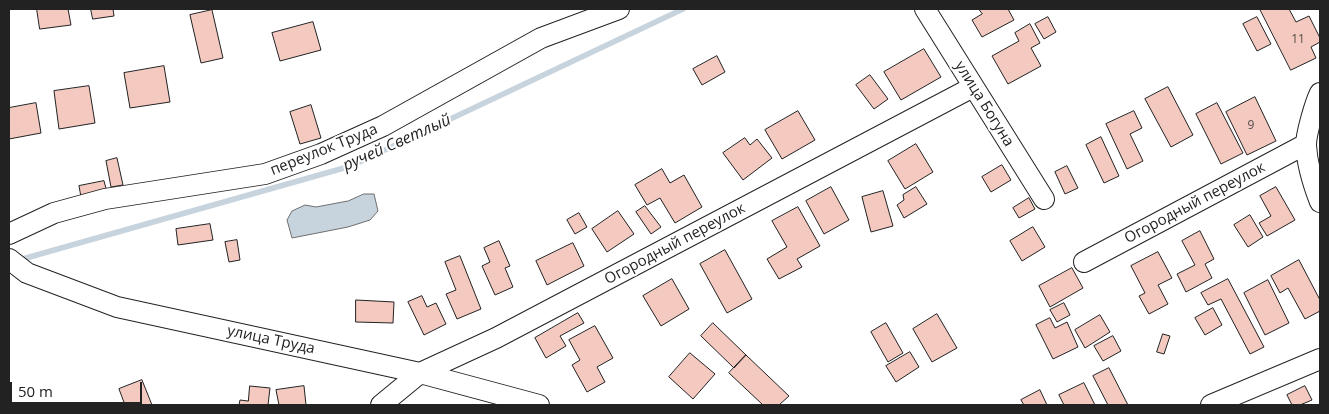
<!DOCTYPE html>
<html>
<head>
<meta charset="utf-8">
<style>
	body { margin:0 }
	#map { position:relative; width:1329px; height:414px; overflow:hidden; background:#fff; font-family:"Open Sans",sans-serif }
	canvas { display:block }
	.frame { position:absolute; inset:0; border:10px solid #222; pointer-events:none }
	.scale { position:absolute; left:10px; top:382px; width:132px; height:22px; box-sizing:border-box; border:2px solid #222; border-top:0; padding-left:6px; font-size:15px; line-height:18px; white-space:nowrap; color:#222; -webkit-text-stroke:4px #fff; paint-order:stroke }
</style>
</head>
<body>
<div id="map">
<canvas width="1329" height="414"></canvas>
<div class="frame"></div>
<div class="scale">50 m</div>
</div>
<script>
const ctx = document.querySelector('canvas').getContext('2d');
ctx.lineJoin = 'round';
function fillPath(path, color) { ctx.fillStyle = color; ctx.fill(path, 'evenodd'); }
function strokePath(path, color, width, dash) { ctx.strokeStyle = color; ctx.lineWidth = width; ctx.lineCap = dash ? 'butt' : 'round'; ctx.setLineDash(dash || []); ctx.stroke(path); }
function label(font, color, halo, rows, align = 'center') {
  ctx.font = font + ' "Open Sans",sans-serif'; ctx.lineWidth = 4; ctx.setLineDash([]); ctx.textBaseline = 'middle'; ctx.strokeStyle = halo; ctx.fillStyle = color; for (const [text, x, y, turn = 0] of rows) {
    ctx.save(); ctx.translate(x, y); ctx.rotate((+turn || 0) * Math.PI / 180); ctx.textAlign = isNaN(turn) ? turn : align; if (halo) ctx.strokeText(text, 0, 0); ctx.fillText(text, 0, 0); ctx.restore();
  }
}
const water = new Path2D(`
	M364,194H374L378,211L370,220L348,227L292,238L287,220L292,211L305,205L316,207L348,201Z`);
fillPath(water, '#c7d3dd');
strokePath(water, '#6f6f6f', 1);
strokePath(new Path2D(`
	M19,260L351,166L683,9`), '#c7d3dd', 5.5);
const building = new Path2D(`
	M37,9H68L71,25L40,29Z
	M91,9H113L114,16L93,19Z
	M979,9H1008L1014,20L982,37L972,20L982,14Z
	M1260,9H1289L1296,22L1309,16L1320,38V42L1311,47L1316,58L1291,70Z
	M212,10L223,58L201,63L190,15Z
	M1048,17L1056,32L1044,39L1035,24Z
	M1257,17L1271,44L1257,51L1243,24Z
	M313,22L321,50L280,61L272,33Z
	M1030,24L1040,43L1031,48L1041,66L1008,84L992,56L1019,41L1015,33Z
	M924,49L941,77L901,100L884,72Z
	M717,56L725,72L702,85L693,69Z
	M164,66L170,102L130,108L124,73Z
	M870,75L888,99L874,109L856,85Z
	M89,86L95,123L59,129L54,91Z
	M1168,87L1193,135L1171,147L1145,99Z
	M1255,97L1276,141L1247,155L1226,112Z
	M36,103L41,133L9,139V108Z
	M1217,103L1243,153L1221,164L1196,114Z
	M311,105L321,138L300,144L290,112Z
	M798,111L815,140L782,159L765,130Z
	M1134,111L1142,128L1130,134L1143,161L1127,169L1106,124Z
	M1101,137L1119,176L1104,183L1086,145Z
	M745,138L750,145L757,139L772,158L743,180L723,153Z
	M916,144L933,172L905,189L888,161Z
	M117,158L123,185L111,187L106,161Z
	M1002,165L1011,180L991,192L982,177Z
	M1067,166L1078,188L1065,194L1055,172Z
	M662,169L670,183L684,175L702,207L675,223L660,198L647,205L635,185Z
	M104,181L107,192L81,197L79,186Z
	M831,187L849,220L824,234L806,201Z
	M916,187L927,204L904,218L897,205L904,200L903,195Z
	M1276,187L1295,220L1267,236L1259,223L1271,216L1260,196Z
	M883,191L893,226L871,232L862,197Z
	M1029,198L1035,209L1019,218L1013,208Z
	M645,206L661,227L651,234L636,212Z
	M798,207L820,246L797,259L802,267L779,279L767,259L787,247L772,221Z
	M618,211L634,234L607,252L592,229Z
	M579,213L587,227L575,234L567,220Z
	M1250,215L1263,237L1248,247L1234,225Z
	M210,224L213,240L178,245L176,229Z
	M1033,227L1045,247L1022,261L1010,241Z
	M1200,231L1214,259L1205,264L1212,278L1186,292L1177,274L1195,265L1182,241Z
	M237,240L240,260L229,262L225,242Z
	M499,241L510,266L505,268L513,287L495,295L482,266L490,262L484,248Z
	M573,243L584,266L547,285L536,261Z
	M725,250L752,299L727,313L700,264Z
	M1158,252L1172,278L1158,285L1168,304L1149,314L1139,296L1145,293L1131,266Z
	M460,256L481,309L457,319L446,294L456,290L445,262Z
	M1299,260L1320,300V311L1305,319L1288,288L1280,293L1271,276Z
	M1072,268L1083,288L1050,307L1039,286Z
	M672,279L689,309L661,326L643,296Z
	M1228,279L1264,347L1250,354L1221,299L1208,305L1201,293Z
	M1268,280L1289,323L1265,335L1244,293Z
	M422,296L427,307L436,303L446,324L424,335L408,302Z
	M356,300L394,302L393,323L356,322Z
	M1064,303L1070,315L1057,322L1050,310Z
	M1213,308L1222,325L1205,335L1195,318Z
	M578,313L584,323L560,336L566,346L546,358L535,338Z
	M937,314L957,348L932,362L913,329Z
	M1100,315L1110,332L1085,348L1075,330Z
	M1050,318L1055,328L1067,322L1078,347L1053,359L1036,325Z
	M713,323L746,355L734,368L701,336Z
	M886,323L903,353L888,362L871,332Z
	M595,326L613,358L597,367L605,382L587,392L572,365L580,360L569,340Z
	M1163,334L1170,336L1164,354L1157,352Z
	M1113,336L1121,351L1103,361L1094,346Z
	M910,352L919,367L896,382L886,366Z
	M690,353L715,374L693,399L669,377Z
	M746,355L789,396L779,405H763L729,373Z
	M1109,368L1128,405H1108L1093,376Z
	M142,380L152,405H125L119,389Z
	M1084,383L1095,405H1064L1059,395Z
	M250,386L270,388L268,405H239L240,400L248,401Z
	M304,386L306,405H279L276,390Z
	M1305,386L1312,400L1300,405H1292L1287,395Z
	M1040,390L1047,405H1024L1021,400Z`);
fillPath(building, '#f3c9c0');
strokePath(building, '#222', 1);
const minor = new Path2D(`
	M925,9L1044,199
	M1320,93C1315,103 1306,134 1306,145C1307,165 1313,184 1320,202
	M9,234L54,213L105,199L265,174L321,154L383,126L541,38L619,9
	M9,259L27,273L117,307L420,373L539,405
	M1084,262L1306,144
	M381,405L420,373L496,338L973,87
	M1211,405L1320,359`);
strokePath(minor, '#222', 22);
strokePath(minor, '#fff', 20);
label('12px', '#564c4a', null, [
	["11",1298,40],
	["9",1251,126]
]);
label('15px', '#222', '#fff', [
	["улица Богуна",984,104,58],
	["переулок Труда",324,150,-22],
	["Огородный переулок",1195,203,-28],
	["Огородный переулок",675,244,-28],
	["улица Труда",271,340,12]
]);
label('italic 16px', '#222', '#fff', [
	["ручей Светлый",397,143,-24]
]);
</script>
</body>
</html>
